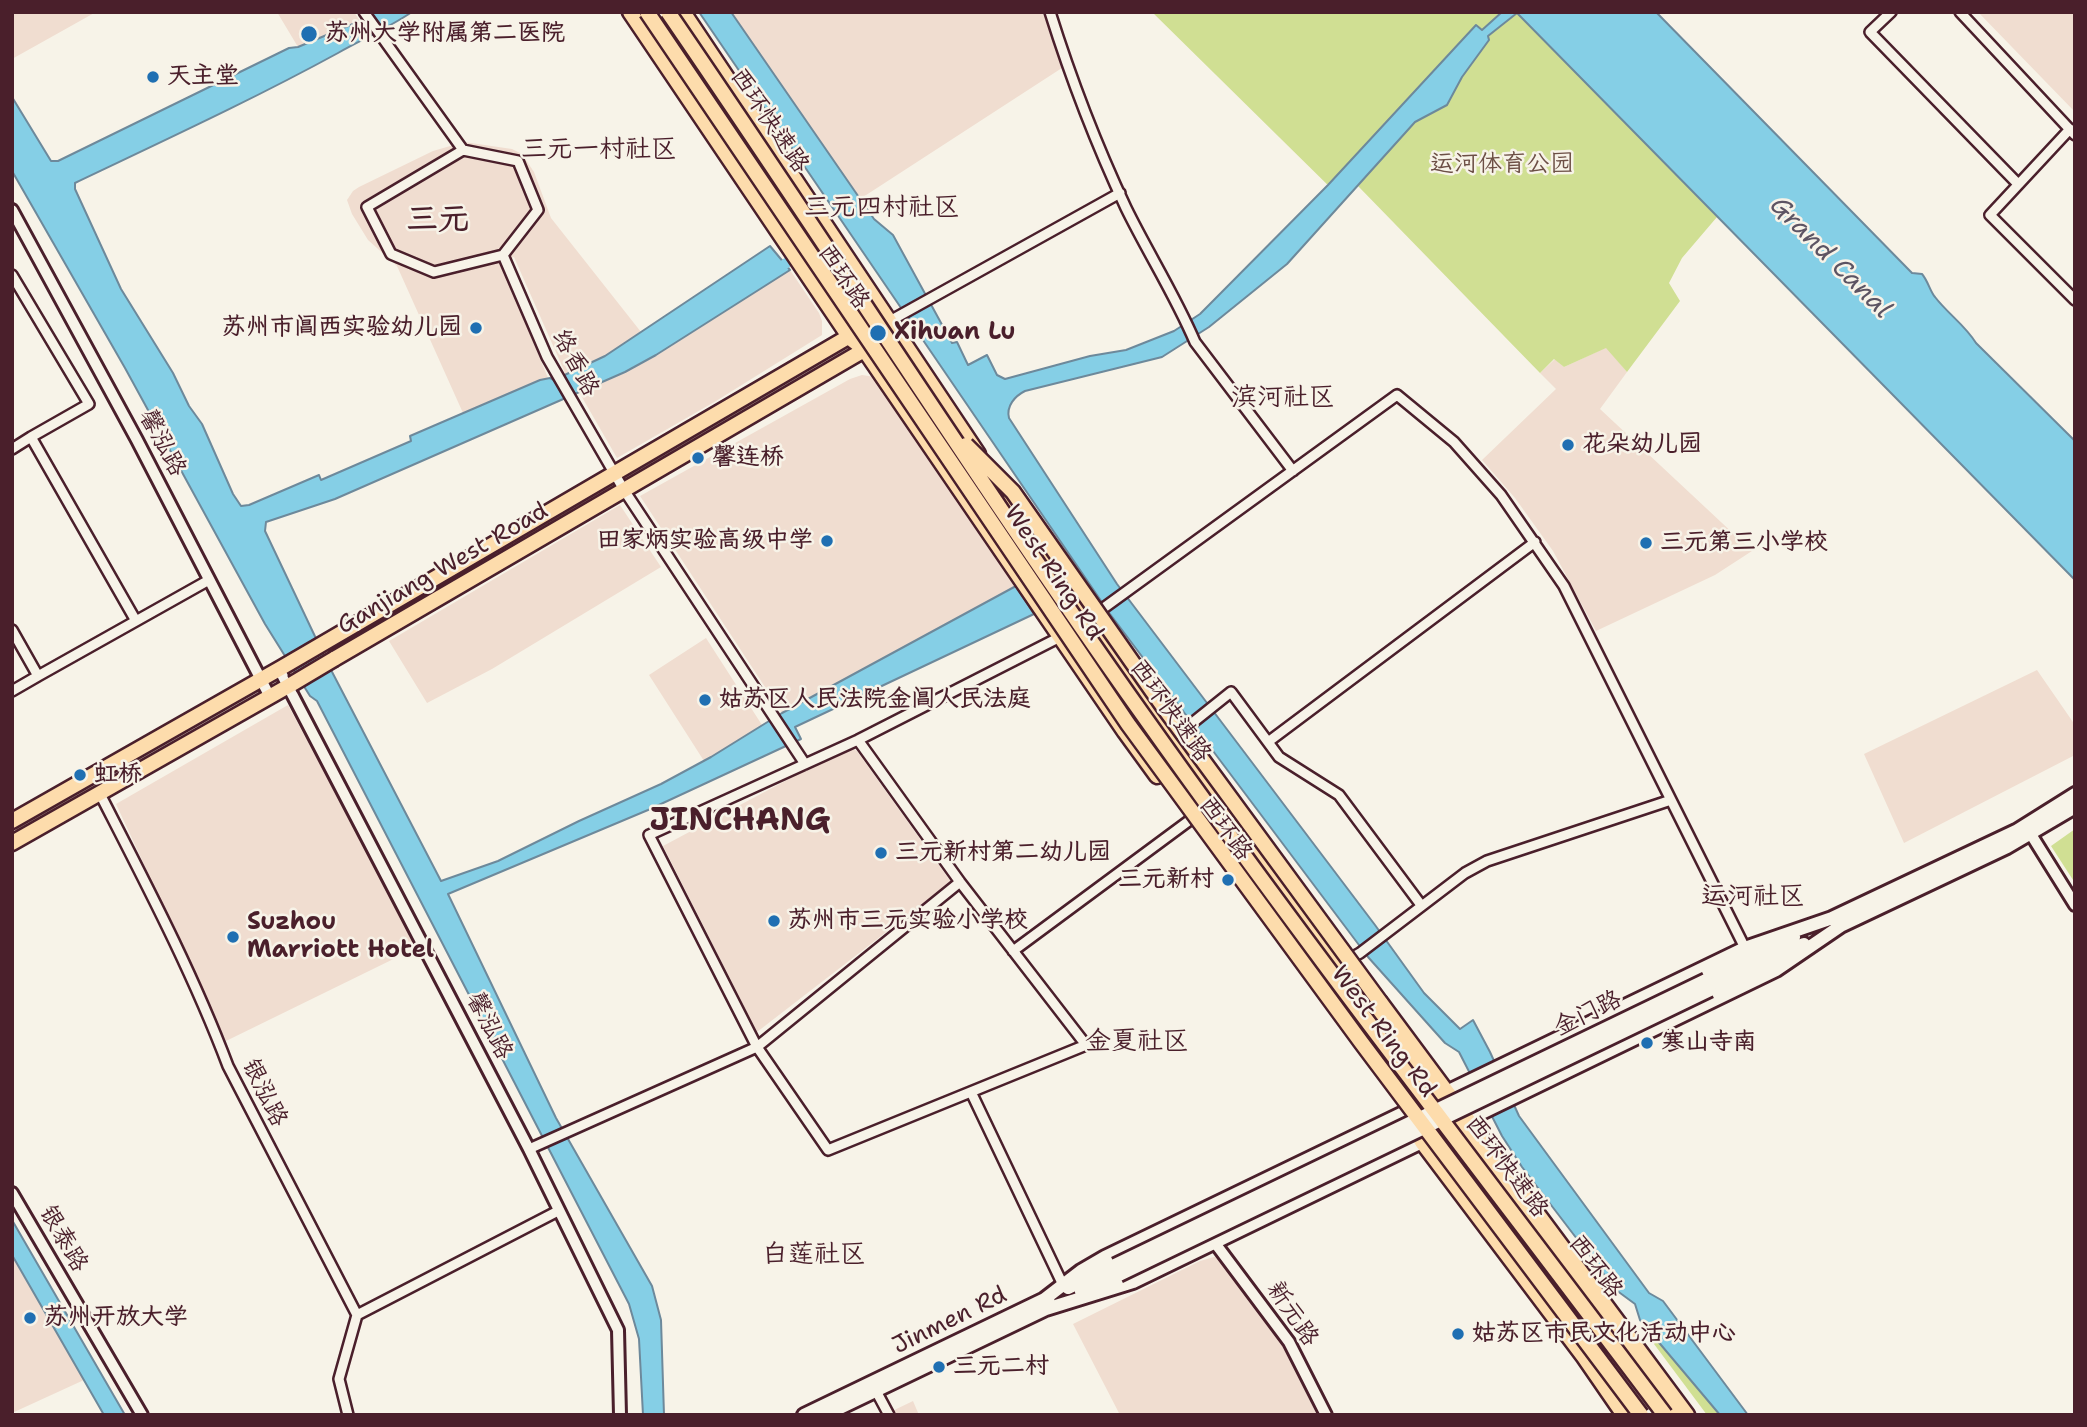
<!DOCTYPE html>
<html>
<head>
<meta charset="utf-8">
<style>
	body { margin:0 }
	#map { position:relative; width:2087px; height:1427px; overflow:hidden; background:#f7f3e8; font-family:"Shantell Sans",sans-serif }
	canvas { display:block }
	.frame { position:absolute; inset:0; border:14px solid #4a1f2b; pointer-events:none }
</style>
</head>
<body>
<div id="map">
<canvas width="2087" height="1427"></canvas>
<div class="frame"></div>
</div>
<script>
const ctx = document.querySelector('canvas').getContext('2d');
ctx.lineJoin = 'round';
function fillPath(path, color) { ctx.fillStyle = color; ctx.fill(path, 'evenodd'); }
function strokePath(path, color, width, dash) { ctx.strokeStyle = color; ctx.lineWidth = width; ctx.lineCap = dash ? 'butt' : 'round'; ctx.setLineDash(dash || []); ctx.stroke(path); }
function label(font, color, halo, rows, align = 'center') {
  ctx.font = font + ' "Shantell Sans","LXGW WenKai TC",sans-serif'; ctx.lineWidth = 5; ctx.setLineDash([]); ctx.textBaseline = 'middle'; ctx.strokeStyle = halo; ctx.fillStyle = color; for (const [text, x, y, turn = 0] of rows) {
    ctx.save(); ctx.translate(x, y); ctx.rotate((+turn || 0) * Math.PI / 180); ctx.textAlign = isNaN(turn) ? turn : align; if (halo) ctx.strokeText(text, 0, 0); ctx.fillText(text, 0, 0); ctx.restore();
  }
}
fillPath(new Path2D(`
	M12,12H96L12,59Z
	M277,12H354L360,21L298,47Z
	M731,12H1042L1065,66L860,199Z
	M1978,12H2075V112Z
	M464,142L512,149L522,154L534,172L551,218L641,332L605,356L566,375L514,257L500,262L548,378L463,413L397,266L368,240L352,214L347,200L353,191L359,187L433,151Z
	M790,270L819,313L822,321V335L716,401L617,458L579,392L625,372L656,356Z
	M1607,347L1627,372L1600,409L1752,551L1715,575L1596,631L1553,551L1515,498L1482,460L1556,389L1540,373L1555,359L1564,367Z
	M862,375L875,377L1016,586L782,713L640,496L850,379Z
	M620,505L661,567L492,669L427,703L389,641Z
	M706,638L762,725L704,761L649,675Z
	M2037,670L2075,725V755L1904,843L1864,754Z
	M288,705L418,947L226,1041L116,804Z
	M849,747L857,751L951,882L757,1032L663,846Z
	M1221,1255L1260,1301L1317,1415H1120L1073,1324L1200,1261Z
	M12,1256L84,1380L12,1413Z
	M913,1401L919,1415H884Z`), '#f0ddd0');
fillPath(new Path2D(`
	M1152,12H1517L1717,217L1682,258L1669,283L1680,301L1627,372L1606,348L1564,367L1554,359L1540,373L1358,186L1343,200Z
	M2075,829V883L2051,846Z
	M1657,1339L1720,1415H1707L1654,1344Z`), '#d0df93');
const water = new Path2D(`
	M372,12H412C388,28 363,39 338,53C252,100 163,141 75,183V189L121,289L173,373L189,406L202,424L233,494L241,506L249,505L319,475L321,480L411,441L410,436L540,380L550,378L554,380L605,356L770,246L790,270L656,355L625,372L335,499L266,522L265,531L330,668L441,881L498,861L579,821L661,784L711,757L782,713L1016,586L1034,614L795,727L801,739L648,810L448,894L556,1118L652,1286L661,1320L664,1415H643L639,1339L629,1304L317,701L310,696L265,624L125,368L12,171V97L51,161H58L289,48L298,47L360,21Z
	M699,12H731L874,219L893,235L952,343L957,342L968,365L987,355L997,375L1005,379L1090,356L1126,350L1174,331L1200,314L1328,185L1476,25L1482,30L1502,12H1656L1912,273L1922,274C1928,281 1930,291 1935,297C1948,314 1965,325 1976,343L2075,441V580L1517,13L1488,36L1489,40L1462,77L1447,105L1415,122L1287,264L1209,327L1162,357L1025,391C1015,396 1006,406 1009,418L1117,584L1375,925L1424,993L1460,1029L1473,1020L1490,1052L1519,1116L1649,1293L1663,1301L1748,1415H1720L1640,1320L1635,1304L1616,1290L1522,1167L1502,1136L1459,1052L1445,1043L1368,957L1110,614Z
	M12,1220L125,1415H104L12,1255Z`);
fillPath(water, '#85cfe6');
strokePath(water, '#6d899b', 2);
strokePath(new Path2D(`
	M785,264L788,262`), '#85cfe6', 10);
const minor = new Path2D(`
	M364,12L463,150L518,161L538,210L503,255L547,357L624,490L805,764
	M1050,12C1071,79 1096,144 1126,208C1148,253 1175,295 1195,342L1293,471
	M1891,12L1870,32L2018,184
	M1960,12L2075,135
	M2070,129L1990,215L2075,300
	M463,150L367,207L391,254L434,272L503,255
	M12,275L89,404L31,437
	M888,322L1120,193
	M12,449L31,437L136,621
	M1094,615L1397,395L1454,442L1501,495L1564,586L1745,948
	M12,630L38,676L12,691
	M38,676L209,580
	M1177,731L1191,724L1231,692L1279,757L1339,795L1421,905
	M858,740L960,882L1086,1045L828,1150L757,1047L649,835L858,740L1062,636
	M1268,742L1535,542
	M99,792C145,882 192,971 228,1066L357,1315L339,1379L348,1415
	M1013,951L1190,820
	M1344,962L1360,953L1465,873L1487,861L1671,800
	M971,1092L1063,1285
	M529,1149L757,1047L960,882
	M357,1315L558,1211
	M874,1387L889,1415`);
const tertiary = new Path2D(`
	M12,210L137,440L270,697
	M279,669L529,1149L618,1330L620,1415
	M2027,828L2075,905
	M12,1193L142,1415
	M1215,1243L1289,1342L1326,1415`);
const secondary = new Path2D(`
	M1832,918L2016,831L2075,794
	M1836,928L2007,847L2075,807
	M1706,980L1794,937
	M1710,990L1804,944
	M1068,1288L1115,1265
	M1081,1292L1119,1275
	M1042,1301L1081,1271L1105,1257L1745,948L1838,916
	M1046,1309L1133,1282L1776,970L1842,925
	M804,1415L1049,1297
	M825,1415L1052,1306`);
const primary = new Path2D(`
	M683,12L978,454
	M795,240L814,244L868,326
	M872,340L879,342L914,395
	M859,342L1125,732L1157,776
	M998,482L1152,707L1438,1097L1677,1415
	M334,659L895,332
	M12,821L281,668L884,316
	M12,843L292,684`);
const trunk = new Path2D(`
	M630,12L850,338L865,350
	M1380,1002L1687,1415
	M1411,1122L1422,1142L1584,1357L1624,1415`);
strokePath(minor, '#4a1f2b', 14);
strokePath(tertiary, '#4a1f2b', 16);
strokePath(secondary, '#4a1f2b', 18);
strokePath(primary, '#4a1f2b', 19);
strokePath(trunk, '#4a1f2b', 19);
strokePath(minor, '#f7f3e8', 9);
strokePath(tertiary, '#f7f3e8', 10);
strokePath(secondary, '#f7f3e8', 12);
strokePath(primary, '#fddcac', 14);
strokePath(trunk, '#fddcac', 14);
const secondaryBridge = new Path2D(`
	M1115,1265L1706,980
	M1119,1275L1710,990`);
const primaryBridge = new Path2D(`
	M292,684L334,659`);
const trunkBridge = new Path2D(`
	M647,12L1128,724L1361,1042L1641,1415
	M668,12C828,245 979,484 1143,715C1311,952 1490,1182 1665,1415
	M966,445L1013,492L1165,709L1380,1002`);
strokePath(secondaryBridge, '#4a1f2b', 18, []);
strokePath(primaryBridge, '#4a1f2b', 19, []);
strokePath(trunkBridge, '#4a1f2b', 19, []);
strokePath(secondaryBridge, '#f7f3e8', 12);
strokePath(primaryBridge, '#fddcac', 14);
strokePath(trunkBridge, '#fddcac', 14);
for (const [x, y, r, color] of [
	[309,34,9,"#1f6fb2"],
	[153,77,7,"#1f6fb2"],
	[476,328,7,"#1f6fb2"],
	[878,333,9,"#1f6fb2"],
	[1568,445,7,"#1f6fb2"],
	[698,458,7,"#1f6fb2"],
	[827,541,7,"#1f6fb2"],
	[1646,543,7,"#1f6fb2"],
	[705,700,7,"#1f6fb2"],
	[80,775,7,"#1f6fb2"],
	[881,853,7,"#1f6fb2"],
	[1228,880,7,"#1f6fb2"],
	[774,921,7,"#1f6fb2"],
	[233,937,7,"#1f6fb2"],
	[1647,1043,7,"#1f6fb2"],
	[30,1318,7,"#1f6fb2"],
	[1458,1334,7,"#1f6fb2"],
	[939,1367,7,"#1f6fb2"]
]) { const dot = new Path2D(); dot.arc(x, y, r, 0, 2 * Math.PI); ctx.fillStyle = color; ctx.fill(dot); strokePath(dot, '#f7f3e8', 2.5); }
label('bold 24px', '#4a1f2b', '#f7f3e8', [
	["苏州大学附属第二医院",325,34],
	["天主堂",167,77],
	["苏州市阊西实验幼儿园",462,328,"right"],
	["Xihuan Lu",894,333],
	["花朵幼儿园",1582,445],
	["馨连桥",712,458],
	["田家炳实验高级中学",813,541,"right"],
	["三元第三小学校",1660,543],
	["姑苏区人民法院金阊人民法庭",719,700],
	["虹桥",94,775],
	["三元新村第二幼儿园",895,853],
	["三元新村",1214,880,"right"],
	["苏州市三元实验小学校",788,921],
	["Suzhou",247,923],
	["Marriott Hotel",247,951],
	["寒山寺南",1661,1043],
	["苏州开放大学",44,1318],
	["姑苏区市民文化活动中心",1472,1334],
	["三元二村",953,1367]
], 'left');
label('24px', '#4a1f2b', '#f7f3e8', [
	["西环快速路",769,121,56],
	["西环路",843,277,56],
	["络香路",575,363,62],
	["馨泓路",162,443,62],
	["Ganjiang West Road",443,569,-30],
	["West Ring Rd",1053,573,56],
	["西环快速路",1170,711,54],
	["西环路",1225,829,54],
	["金门路",1588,1014,-26],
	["馨泓路",489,1026,63],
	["West Ring Rd",1383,1032,53],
	["银泓路",264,1093,64],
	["西环快速路",1506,1167,53],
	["银泰路",63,1239,60],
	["西环路",1595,1267,53],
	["新元路",1292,1314,56],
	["Jinmen Rd",950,1321,-26]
]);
label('24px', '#6c4f45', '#f7f3e8', [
	["运河体育公园",1502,165]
]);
label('26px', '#4a1f2b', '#f7f3e8', [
	["三元一村社区",599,150],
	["三元四村社区",882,208],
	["滨河社区",1283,398],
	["运河社区",1753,897],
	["金夏社区",1137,1042],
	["白莲社区",814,1255]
]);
label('italic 26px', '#5c5463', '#f7f3e8', [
	["Grand Canal",1830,258,45]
]);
label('bold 32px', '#4a1f2b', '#f7f3e8', [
	["三元",438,221],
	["JINCHANG",740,822]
]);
</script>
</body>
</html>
